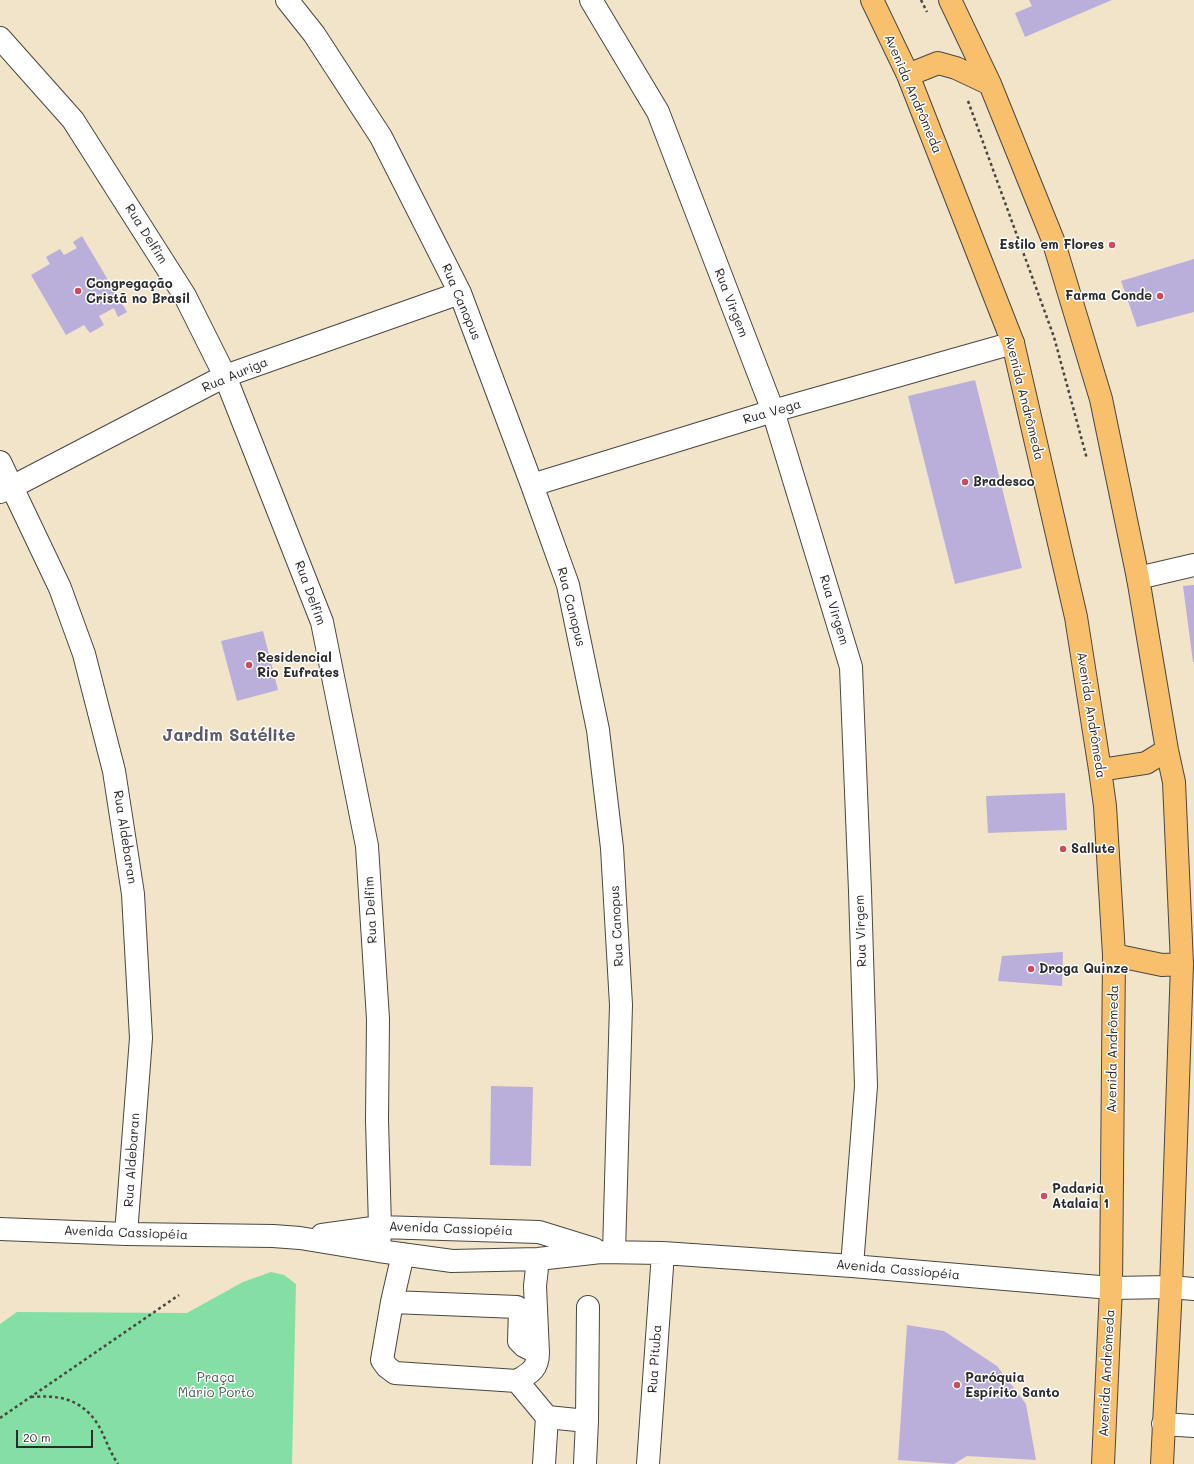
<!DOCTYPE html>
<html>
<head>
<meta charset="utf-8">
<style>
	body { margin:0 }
	#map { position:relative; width:1194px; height:1464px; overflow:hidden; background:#f1e4c8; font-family:Mali,sans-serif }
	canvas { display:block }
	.scale { position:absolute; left:16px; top:1430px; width:77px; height:18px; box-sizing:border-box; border:2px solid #2b2b2b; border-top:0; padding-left:5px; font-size:12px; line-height:14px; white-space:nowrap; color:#2b2b2b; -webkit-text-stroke:3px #fff; paint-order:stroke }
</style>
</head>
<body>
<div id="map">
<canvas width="1194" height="1464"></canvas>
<div class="scale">20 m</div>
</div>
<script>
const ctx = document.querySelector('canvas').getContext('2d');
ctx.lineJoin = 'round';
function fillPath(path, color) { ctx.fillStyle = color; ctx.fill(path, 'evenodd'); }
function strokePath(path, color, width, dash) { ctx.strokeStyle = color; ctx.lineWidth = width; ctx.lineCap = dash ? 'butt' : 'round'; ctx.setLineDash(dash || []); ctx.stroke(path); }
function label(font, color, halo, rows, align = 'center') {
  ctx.font = font + ' Mali,sans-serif'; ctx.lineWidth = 3; ctx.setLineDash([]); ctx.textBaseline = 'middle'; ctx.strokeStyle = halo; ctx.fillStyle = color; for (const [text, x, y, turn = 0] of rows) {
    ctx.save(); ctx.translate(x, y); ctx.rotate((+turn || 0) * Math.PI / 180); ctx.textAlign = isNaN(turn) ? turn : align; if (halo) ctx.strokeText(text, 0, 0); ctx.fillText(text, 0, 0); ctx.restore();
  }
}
fillPath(new Path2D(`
	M271,1272L284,1275L296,1284L292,1464H0V1324L17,1312L187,1313L243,1282Z`), '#84dfa5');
fillPath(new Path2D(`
	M1029,0H1112L1025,37L1015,13L1032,6Z
	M82,236L127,312L118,317L114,308L99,316L104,325L90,333L84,325L66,335L31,275L50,264L46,257L60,249L64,255L77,248L73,242Z
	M1194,259V312L1137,327L1121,281Z
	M975,380L1022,568L955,584L908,396Z
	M1194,585V662H1193L1183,586Z
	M263,631L278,690L237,701L221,641Z
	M1065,793L1067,830L988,833L986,796Z
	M1063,952L1062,986L998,981L1002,956Z
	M491,1086L533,1087L531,1166L490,1165Z
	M907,1325L944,1331L997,1366L1026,1404L1036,1460L967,1456L954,1464L898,1460Z`), '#baafdb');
const minor = new Path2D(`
	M287,0L314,34L381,137L460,293L532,485L568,585L598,730L612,848L621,1005L614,1252
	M591,0L658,112L773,411L851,667L860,891L866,1086L852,1266
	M0,38L73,120L185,296L225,376L322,622L367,846L378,1019L377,1120L380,1227L379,1251
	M0,462L60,588L84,654L114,771L133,894L141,1038L126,1234
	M532,485L773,411L1013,343
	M0,492L12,487L225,376L460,293
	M1138,578L1194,565
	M0,1229L126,1234L273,1236L300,1238L379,1251L452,1261L538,1259L601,1252L663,1253L852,1266L1111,1288L1171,1287L1194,1289
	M322,1235L380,1227L539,1232L594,1249
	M538,1259L535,1286L538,1353
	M392,1302L517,1307L520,1310L519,1341L524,1346L538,1353C538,1369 530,1373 517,1381L395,1373L387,1367L382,1360Z
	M392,1302L403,1254
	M517,1381L547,1417L587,1421L588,1307
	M1163,1424L1194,1426
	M544,1464L547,1417
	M585,1464L587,1421
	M648,1464L663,1253`);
const major = new Path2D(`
	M872,0L908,75L1013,343L1076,617L1100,770L1105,806L1114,955L1111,1288L1103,1464
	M950,0L990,84L1053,240L1101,399L1138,578L1167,750L1174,782L1182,964L1171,1287L1162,1464
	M908,75L938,63L956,68L990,84
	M1100,770L1146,763L1167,750
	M1114,955L1162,965L1182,964`);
strokePath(minor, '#494743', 24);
strokePath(major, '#494743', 24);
strokePath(new Path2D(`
	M921,0L927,12
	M968,101L1054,337L1087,459
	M31,1397C58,1395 80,1398 97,1423C105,1436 109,1451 118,1464
	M0,1418L179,1295`), '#494743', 2.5, [3, 3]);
strokePath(minor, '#fff', 22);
strokePath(major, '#f8bf6c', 22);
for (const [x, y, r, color] of [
	[1112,245,4,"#d1495b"],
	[78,291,4,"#d1495b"],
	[1160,296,4,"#d1495b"],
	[965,482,4,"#d1495b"],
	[249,665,4,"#d1495b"],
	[1063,849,4,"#d1495b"],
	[1031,969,4,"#d1495b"],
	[1044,1196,4,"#d1495b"],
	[957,1385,4,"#d1495b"]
]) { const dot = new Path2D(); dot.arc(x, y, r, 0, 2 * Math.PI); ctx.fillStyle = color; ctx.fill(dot); strokePath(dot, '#fff', 1.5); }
label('13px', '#2b2b2b', '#fff', [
	["Avenida Andrômeda",913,94,67],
	["Rua Delfim",146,234,58],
	["Rua Canopus",461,302,67],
	["Rua Virgem",731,303,69],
	["Rua Auriga",235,375,-23],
	["Avenida Andrômeda",1024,398,76],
	["Rua Vega",772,412,-16],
	["Rua Delfim",310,593,70],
	["Rua Canopus",571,607,76],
	["Rua Virgem",834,610,73],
	["Avenida Andrômeda",1091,715,81],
	["Rua Aldebaran",125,837,81],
	["Rua Delfim",371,910,-93],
	["Rua Canopus",617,926,-93],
	["Rua Virgem",861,931,-92],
	["Avenida Andrômeda",1113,1049,-89],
	["Rua Aldebaran",132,1160,-86],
	["Avenida Cassiopéia",451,1229,2],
	["Avenida Cassiopéia",126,1233,2],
	["Avenida Cassiopéia",898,1270,5],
	["Rua Pituba",655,1359,-86],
	["Avenida Andrômeda",1107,1373,-87]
]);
label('bold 13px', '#2b2b2b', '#fff', [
	["Estilo em Flores",1104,245,"right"],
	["Congregação",86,284],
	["Cristã no Brasil",86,299],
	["Farma Conde",1152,296,"right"],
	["Bradesco",973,482],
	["Residencial",257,658],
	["Rio Eufrates",257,673],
	["Sallute",1071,849],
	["Droga Quinze",1039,969],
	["Padaria",1052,1189],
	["Atalaia 1",1052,1204],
	["Paróquia",965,1378],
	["Espírito Santo",965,1393]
], 'left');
label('13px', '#466150', '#fff', [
	["Praça",216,1378],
	["Mário Porto",216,1393]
]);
label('bold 17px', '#5d5969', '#fff', [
	["Jardim Satélite",229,736]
]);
</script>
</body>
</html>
